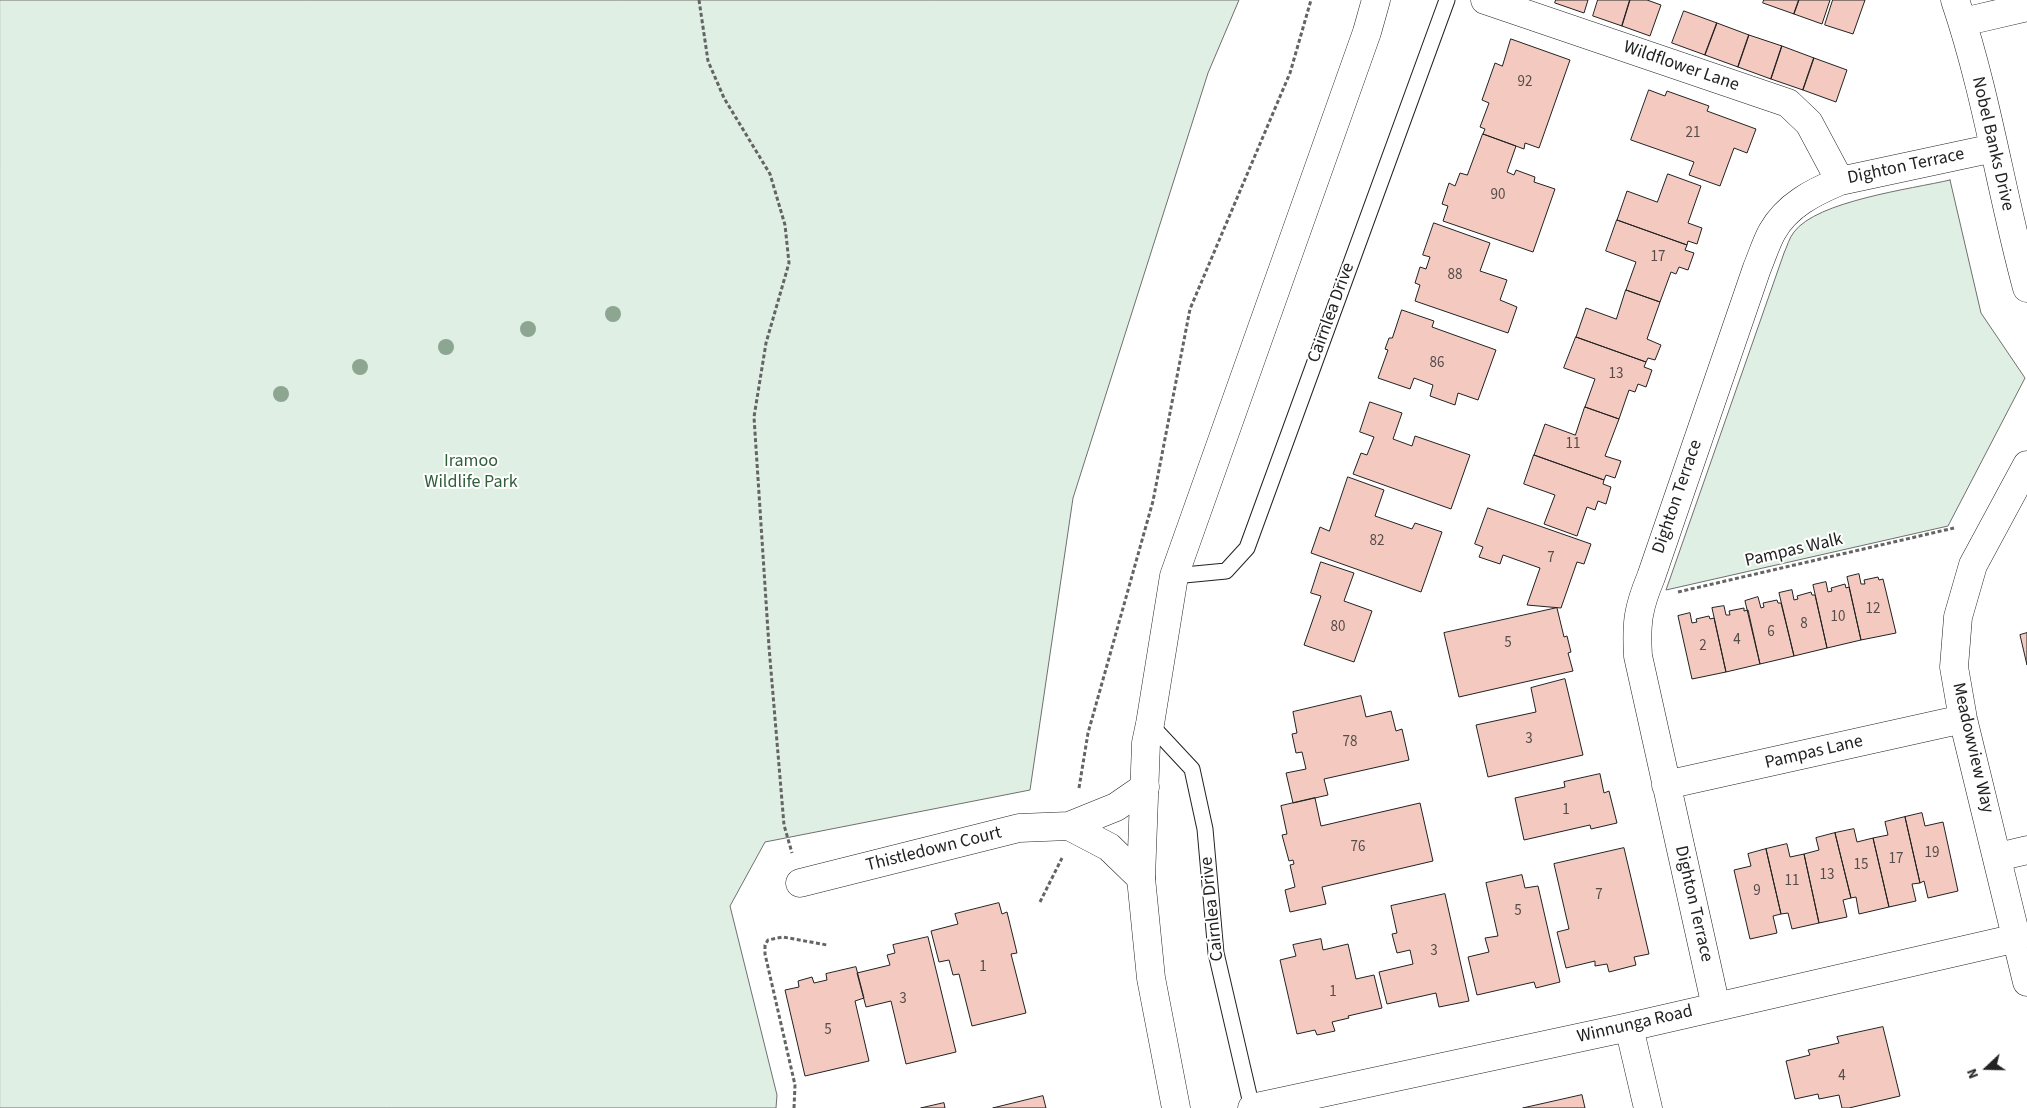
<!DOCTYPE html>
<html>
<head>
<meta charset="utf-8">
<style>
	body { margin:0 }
	#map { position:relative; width:2027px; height:1108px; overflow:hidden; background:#fff; font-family:"Source Sans 3",sans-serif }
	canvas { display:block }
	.north { position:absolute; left:1962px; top:1043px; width:50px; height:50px; -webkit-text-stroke:4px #fff; paint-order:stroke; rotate:249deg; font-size:14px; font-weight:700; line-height:20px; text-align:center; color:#222 }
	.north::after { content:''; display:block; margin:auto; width:18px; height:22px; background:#222; clip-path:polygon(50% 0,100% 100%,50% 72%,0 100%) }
</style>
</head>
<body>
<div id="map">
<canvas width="2027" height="1108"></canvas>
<div class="north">N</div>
</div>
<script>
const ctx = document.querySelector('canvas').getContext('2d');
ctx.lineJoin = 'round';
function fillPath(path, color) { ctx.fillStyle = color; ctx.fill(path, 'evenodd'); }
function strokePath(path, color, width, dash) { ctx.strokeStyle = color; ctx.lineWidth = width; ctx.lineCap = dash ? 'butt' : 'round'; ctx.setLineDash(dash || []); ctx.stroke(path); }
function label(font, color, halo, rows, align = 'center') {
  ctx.font = font + ' "Source Sans 3",sans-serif'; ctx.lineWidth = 4; ctx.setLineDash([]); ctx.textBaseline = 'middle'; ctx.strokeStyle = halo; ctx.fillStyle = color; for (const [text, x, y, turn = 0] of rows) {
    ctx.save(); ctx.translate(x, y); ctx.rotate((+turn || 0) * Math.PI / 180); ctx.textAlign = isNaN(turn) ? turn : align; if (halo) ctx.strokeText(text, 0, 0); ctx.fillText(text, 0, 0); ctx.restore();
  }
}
const green = new Path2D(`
	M0,0H1239L1208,73L1073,498L1030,790L765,842L730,906L777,1095L776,1108H0Z
	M1950,180L1981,313L2025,378L1948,526L1666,590L1784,253C1787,247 1789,238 1794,232C1817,201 1911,189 1950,180Z`);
fillPath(green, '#e0efe3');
strokePath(green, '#6f6f6f', 1);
const building = new Path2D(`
	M1556,0H1588L1584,13L1555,3Z
	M1598,0H1630L1622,26L1593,16Z
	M1630,0H1647L1661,5L1650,36L1622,26Z
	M1764,0H1799L1794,14L1763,3Z
	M1799,0H1830L1822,24L1794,14Z
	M1833,0H1865L1853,34L1825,25Z
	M1684,11L1717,23L1705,55L1672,43Z
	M1717,23L1749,35L1738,67L1705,55Z
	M1749,35L1782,46L1771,79L1738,67Z
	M1511,39L1570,60L1539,148L1525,143L1524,149L1483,134L1485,129L1480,127L1489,103L1482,100L1495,63L1502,66Z
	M1782,46L1814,58L1803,90L1771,79Z
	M1814,58L1847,70L1836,102L1803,90Z
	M1649,90L1665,96L1667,91L1709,106L1707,111L1756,129L1747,153L1734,148L1720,186L1689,175L1694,162L1631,140Z
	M1483,134L1516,146L1507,172L1514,175L1516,170L1535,177L1534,182L1555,189L1533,252L1443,221L1448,206L1442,204L1449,183L1455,186L1460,173L1467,175Z
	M1668,174L1701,186L1688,223L1702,228L1697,244L1688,241L1687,245L1617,220L1627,191L1657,202Z
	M1617,220L1687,245L1685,250L1694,253L1688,270L1679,267L1676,274L1671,272L1660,302L1626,290L1636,262L1606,251Z
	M1434,223L1490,243L1480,271L1507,280L1500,300L1517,307L1508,333L1415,301L1420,285L1415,283L1420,267L1426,269L1430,257L1423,255Z
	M1626,290L1660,302L1647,339L1661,345L1655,360L1648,358L1646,362L1576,337L1586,308L1616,319Z
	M1402,310L1434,321L1432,327L1496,350L1478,400L1458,393L1455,405L1430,396L1433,385L1414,378L1410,389L1378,378L1388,350L1385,349L1389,338H1392Z
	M1576,337L1646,362L1644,367L1652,370L1646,387L1638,384L1635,392L1629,390L1619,419L1585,407L1595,379L1564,368Z
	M1370,402L1402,413L1393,439L1412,446L1415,436L1470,455L1451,509L1353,474L1361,453L1367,455L1374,437L1360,432Z
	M1585,407L1619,419L1605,456L1621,461L1615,478L1606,475L1604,480L1534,455L1545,424L1575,435Z
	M1534,455L1604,480L1603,484L1611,487L1606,504L1598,501L1595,510L1587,507L1577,536L1544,524L1555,495L1524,484Z
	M1348,477L1384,490L1375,516L1412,529L1415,523L1442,532L1421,592L1311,553L1320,527L1329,531Z
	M1488,508L1591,544L1584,564L1577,562L1561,608L1527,605L1540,568L1503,555L1500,564L1479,557L1483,547L1475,544Z
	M1321,562L1354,573L1344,601L1372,611L1354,662L1304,645L1321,596L1311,593Z
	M1859,574L1861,584H1865L1864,580L1878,577L1879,580L1883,579L1896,633L1861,640L1847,577Z
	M1826,582L1828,592L1832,591L1831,588L1845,584L1846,588L1849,587L1861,640L1827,648L1813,585Z
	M1792,590L1794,600L1798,599L1797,596L1811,592L1812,595H1815L1827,648L1794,656L1779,593Z
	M1758,597L1761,608L1764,607L1763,603L1777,600L1778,603H1781L1794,656L1760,664L1745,601Z
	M1724,606L1726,615H1730L1729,611L1744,608V611L1748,610L1760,664L1726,672L1712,608Z
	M1557,608L1564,637L1567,636L1571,652L1568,653L1573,671L1459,697L1444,633Z
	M1690,613L1692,623L1697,622L1696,619L1709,616L1710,619L1714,618L1726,672L1692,679L1678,616Z
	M2027,633V665L2020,635Z
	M1565,679L1583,755L1488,777L1476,725L1536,712L1531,688Z
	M1361,696L1366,717L1391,711L1396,731L1402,729L1409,760L1324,779L1328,795L1293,803L1286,773L1306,769L1302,752L1296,753L1292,734L1297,733L1293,712Z
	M1600,774L1604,793L1609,791L1617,823L1591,829L1590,825L1524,840L1515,798L1565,787L1564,782Z
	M1315,798L1321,826L1420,803L1433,861L1322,887L1326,904L1290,912L1285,890L1295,887L1290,865L1294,864L1293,860L1289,861L1282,835L1287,834L1281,806Z
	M1922,813L1925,826L1943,822L1958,891L1928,898L1924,881L1920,883L1905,817Z
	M1905,817L1920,883L1912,884L1916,901L1889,907L1873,838L1888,835L1885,822Z
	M1854,829L1857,842L1873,838L1889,907L1859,914L1856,897L1851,898L1835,833Z
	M1835,833L1851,898L1843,900L1847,917L1819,923L1804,854L1819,850L1816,838Z
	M1787,844L1790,857L1804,854L1819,923L1792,929L1788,913L1781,914L1766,849Z
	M1624,848L1649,954L1634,957L1636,965L1609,972L1607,964L1595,966V961L1566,968L1557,932L1569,929L1554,864Z
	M1766,849L1781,914L1773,916L1777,933L1750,939L1734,870L1751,866L1748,854Z
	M1522,875L1525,888L1538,886L1560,982L1536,988L1534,982L1477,995L1468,957L1489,952L1485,938L1498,936L1486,883Z
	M1445,894L1469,1001L1439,1007L1436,993L1387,1004L1379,972L1413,964L1410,950L1397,953L1392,934L1397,933L1391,906Z
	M999,903L1002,914L1007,912L1017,953L1011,954L1026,1013L972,1026L959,974L953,975L949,960L939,962L931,931L958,924L955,914Z
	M928,937L956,1052L906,1064L891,1001L866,1007L857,973L890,965L887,955L895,953L893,945Z
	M1321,939L1323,950L1348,944L1356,979L1374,975L1382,1008L1348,1016L1349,1018L1332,1022L1335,1031L1317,1035L1315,1030L1297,1034L1280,960L1296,956L1293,945Z
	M856,967L864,998L855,1001L869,1061L805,1076L785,990L799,987L798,981L812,977L814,983L827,980L826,974Z
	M1883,1027L1900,1096L1849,1108H1842L1839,1095L1819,1099L1818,1094L1795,1099L1786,1061L1810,1055L1808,1050L1839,1043L1837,1037Z
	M1582,1095L1585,1108H1523Z
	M1043,1096L1046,1108H993Z
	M944,1103L945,1108H921Z`);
fillPath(building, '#f3c9c0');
strokePath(building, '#222', 1);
const lane = new Path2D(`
	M1174,576L1226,571L1247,548L1447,0
	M1150,724L1192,769L1205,829L1216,953L1252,1108`);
const street = new Path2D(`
	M1485,0L1788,103L1809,123L1840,181
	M1955,0C1987,94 2001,193 2027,288
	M1963,22L2027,7
	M2027,465L1973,565L1958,617L1954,667L1963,719L2027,982
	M1666,785L1963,719
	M1069,826L1109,847L1141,878
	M1998,857L2027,850
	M800,883L1019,828L1069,826L1116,807L1145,787
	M1716,1007L1638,656C1636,623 1638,608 1651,577L1757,268C1762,256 1766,243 1772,232C1787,205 1814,192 1840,181L1994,148
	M1629,1027L1648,1108
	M1252,1108L1629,1027L2017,938`);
const secondary = new Path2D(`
	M1176,1108L1151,978L1141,878L1146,743L1150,724L1174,576L1367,32L1376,0`);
strokePath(lane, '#222', 17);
strokePath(street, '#222', 29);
strokePath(secondary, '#222', 29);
strokePath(new Path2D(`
	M699,0L708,61L724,98L770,174L785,225L789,263L766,343L754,417L769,647L784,825L792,853
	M1678,592L1954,528
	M1079,788L1088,733L1153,501L1190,309L1290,73L1311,0
	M1040,902L1062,858
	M794,1108L795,1085L765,954V945L768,940L783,937L827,945`), '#646464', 3, [4, 2.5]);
strokePath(lane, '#fff', 15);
strokePath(street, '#fff', 28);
strokePath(secondary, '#fff', 28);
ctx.fillStyle = '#8da692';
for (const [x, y] of [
	[613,314],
	[528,329],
	[446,347],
	[360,367],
	[281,394]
]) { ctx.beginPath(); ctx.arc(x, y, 8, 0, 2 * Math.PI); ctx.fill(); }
label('15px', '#564c4a', null, [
	["92",1525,83],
	["21",1693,134],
	["90",1498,196],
	["17",1658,258],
	["88",1455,276],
	["86",1437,364],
	["13",1616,375],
	["11",1573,445],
	["82",1377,542],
	["7",1551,559],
	["12",1873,610],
	["10",1838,618],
	["8",1804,625],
	["80",1338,628],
	["6",1771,633],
	["4",1737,641],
	["5",1508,644],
	["2",1703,647],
	["3",1529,740],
	["78",1350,743],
	["1",1566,811],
	["76",1358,848],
	["19",1932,854],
	["17",1896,860],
	["15",1861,866],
	["13",1827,876],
	["11",1792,882],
	["9",1757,892],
	["7",1599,896],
	["5",1518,912],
	["3",1434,952],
	["1",983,968],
	["1",1333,993],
	["3",903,1000],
	["5",828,1031],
	["4",1842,1077]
]);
label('18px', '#222', '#fff', [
	["Wildflower Lane",1681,67,19],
	["Nobel Banks Drive",1992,144,77],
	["Dighton Terrace",1906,167,-12],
	["Cairnlea Drive",1332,313,-70],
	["Dighton Terrace",1678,497,-71],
	["Pampas Walk",1794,551,-13],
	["Meadowview Way",1972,748,77],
	["Pampas Lane",1814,753,-13],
	["Thistledown Court",934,850,-14],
	["Dighton Terrace",1693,904,77],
	["Cairnlea Drive",1213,909,-96],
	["Winnunga Road",1635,1025,-13]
]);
label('18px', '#2f5e38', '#fff', [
	["Iramoo",471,462],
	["Wildlife Park",471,483]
]);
</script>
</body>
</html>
